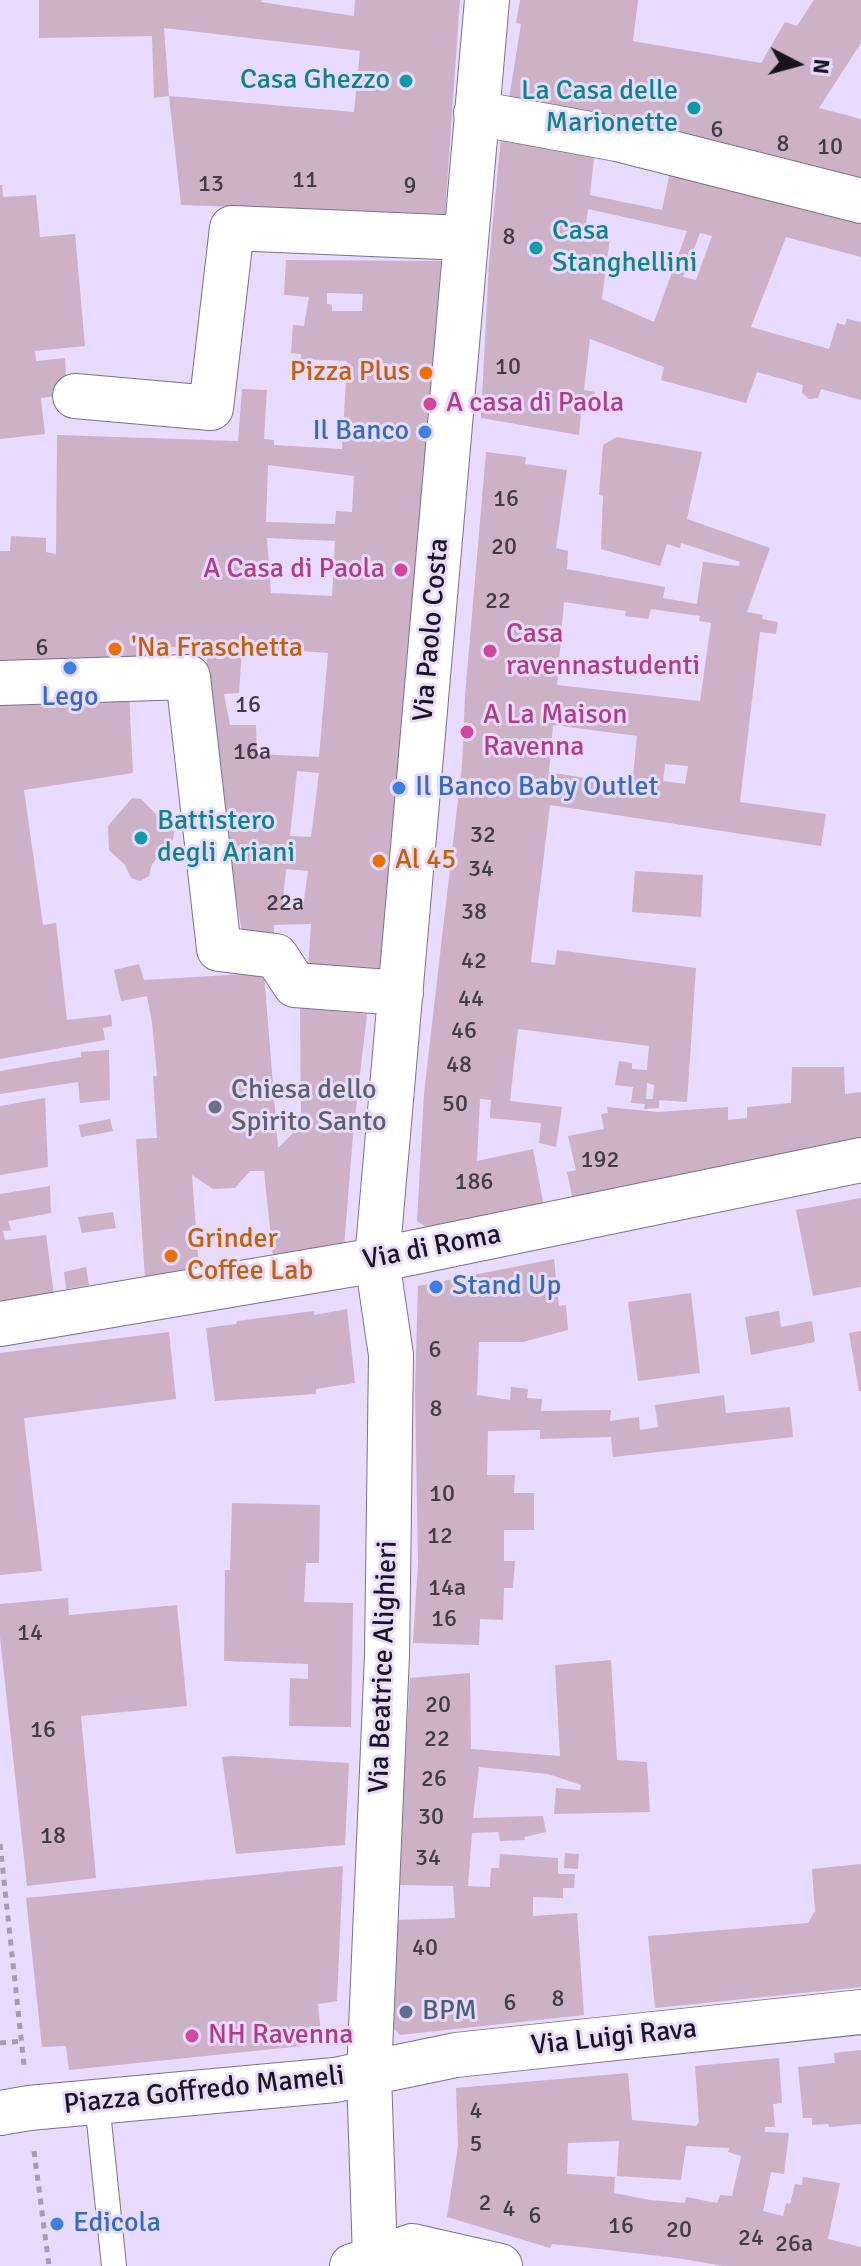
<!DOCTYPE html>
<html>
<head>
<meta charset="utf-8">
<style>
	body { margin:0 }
	#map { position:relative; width:861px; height:2266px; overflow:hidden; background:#e8dbfd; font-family:Signika,sans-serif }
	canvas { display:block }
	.north { position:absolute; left:757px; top:24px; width:80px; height:80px; -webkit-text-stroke:6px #e8dbfd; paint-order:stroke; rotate:96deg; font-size:22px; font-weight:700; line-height:32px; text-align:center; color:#18131f }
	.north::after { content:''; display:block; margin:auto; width:28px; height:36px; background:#18131f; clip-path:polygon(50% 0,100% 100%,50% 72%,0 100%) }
</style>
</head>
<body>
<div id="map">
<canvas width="861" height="2266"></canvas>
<div class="north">N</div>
</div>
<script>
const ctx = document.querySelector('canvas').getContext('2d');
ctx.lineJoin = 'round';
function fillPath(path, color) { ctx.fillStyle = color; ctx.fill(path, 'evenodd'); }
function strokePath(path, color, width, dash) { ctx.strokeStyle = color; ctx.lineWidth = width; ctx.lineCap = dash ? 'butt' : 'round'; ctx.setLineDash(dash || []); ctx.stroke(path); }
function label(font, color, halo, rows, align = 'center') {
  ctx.font = font + ' Signika,sans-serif'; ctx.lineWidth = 6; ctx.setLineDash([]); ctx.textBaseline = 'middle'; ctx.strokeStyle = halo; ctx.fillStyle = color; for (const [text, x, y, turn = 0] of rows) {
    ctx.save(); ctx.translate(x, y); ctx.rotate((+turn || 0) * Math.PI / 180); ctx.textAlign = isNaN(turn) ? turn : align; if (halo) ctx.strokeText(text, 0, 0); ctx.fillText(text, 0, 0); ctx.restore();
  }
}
fillPath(new Path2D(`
	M39,0H262L261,2L354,16L355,0H460L445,214L181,205L169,96L154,98L152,36L39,38ZM164,28L360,51L354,112L169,96Z
	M520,0H638L633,41L761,63L785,22L797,26L814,0H861V43L819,108L861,119V182L508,105L521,24L516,23Z
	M502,127L595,149L590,195L662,210L671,167L861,219V257L786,237L751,327L829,349L837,323L845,325L847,319L861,322V400L821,389L818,398L809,399L802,393L803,385L757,372L746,403L661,380L664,367L590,339L584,390L595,392L593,402L582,401L579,435L481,418L489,262ZM588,209L687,231L654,322L602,299L610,237L585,233ZM700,233L712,236L696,280L683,277Z
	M0,185H2L3,197L36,195L40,237L75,234L85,346L35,351L36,361L65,358L67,395L41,398L45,434L0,439Z
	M286,260L441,261L428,455L388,919L378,975L308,967L311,924L274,925V938H243L220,802L210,715L206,647H157V666L0,671V551H10L11,536L46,538V552L56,554L57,435L238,441L242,389L267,390L264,439L274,440V445L342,449L347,361L301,359V354L291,353L293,325L304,326L309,297L284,295ZM327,293L363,294L362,311H332V305L327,304ZM268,465L354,476L352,512L336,511L335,524L266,522ZM267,538L335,541L332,596L271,593ZM242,647L328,653L319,757L257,754L256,725H230L224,694L239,693ZM297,771L319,773L311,837L290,836ZM286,869L308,871L303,907L282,909Z
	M617,437L702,452L687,519L770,548L747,612L763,615L762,619L778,622L776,634L760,632L740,802L826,814L821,846L550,805L531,962L555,965L557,950L696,968L687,1102L659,1100V1108L644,1109L645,1104L631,1103L633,1087L615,1085L619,1061L632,1063V1069L647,1070L649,1046L518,1029L510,1101L562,1107L556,1147L539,1143L541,1123L490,1118L491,1100L480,1099L477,1161L533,1149L544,1207L432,1231L417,1221L424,1093L462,765L465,696L486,452L526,457L525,464L567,470L556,548L568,551L567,569L665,587L663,598L697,604L703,562L739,566L740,562L681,543L680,548L667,544L660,566L601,549L603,496L599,495L603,445ZM564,602L626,611L625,616L648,619L651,609L700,616L699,621L711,623L700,701L557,685ZM553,725L637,736L632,786L549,772ZM665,764L688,766L685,784L663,781ZM647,1083L654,1085L653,1099H646Z
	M129,693L133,773L24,790L43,925L56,923L67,1020L111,1015L112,1026L103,1028L105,1040L0,1059V699Z
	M132,798L141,799L174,832L173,840L152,864L149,876L140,881L131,878L125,865L109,850L108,826Z
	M635,871L703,875L701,917L632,912Z
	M139,964L144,980L264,973L278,1148L301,1125L300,1008L367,1014L353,1135L344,1247L273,1257L264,1171H250L235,1188L213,1189L192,1175L199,1270L145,1279L136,1139L157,1138L153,1076H157L152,1022L147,996L121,1001L114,970Z
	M109,1050L110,1100L80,1103L78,1082L0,1094V1071L81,1057V1052Z
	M792,1067H844L845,1094L861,1092V1137L573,1201L567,1172L576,1170L568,1136L604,1129L601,1114L608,1113L607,1107L658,1112L728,1107V1120L747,1118V1107L791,1103Z
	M45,1098L48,1167L0,1175V1106Z
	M110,1119L113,1131L81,1137L79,1125Z
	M50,1186L51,1213L8,1221L11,1230L3,1231L5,1240L46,1235L54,1295L0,1304V1194Z
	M861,1198V1287L813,1296L796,1210Z
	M113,1212L116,1228L82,1233L78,1217Z
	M554,1259L559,1306L566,1305L568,1330L523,1342H479L477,1395L510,1400L511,1387L528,1389L527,1398L542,1399L541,1411L611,1410L610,1421L639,1417L640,1430L658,1427L655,1405L724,1395L726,1413L790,1407L793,1437L613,1457L611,1437L540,1439V1430L488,1431L487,1475H515L514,1493H534V1530H504V1561H515L513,1588H504L503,1620L480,1619L479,1645L413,1643L418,1563L415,1390L418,1286Z
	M86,1267L89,1285L66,1289L64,1272Z
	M691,1293L700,1373L638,1381L628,1302Z
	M347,1309L355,1383L316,1389V1394L215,1401L206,1328L236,1324L237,1321L314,1311V1315Z
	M779,1311L781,1327L812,1321L815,1342L751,1355L745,1317Z
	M861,1331V1391H859L849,1333Z
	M169,1332L176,1399L24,1418L42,1571L0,1575V1353Z
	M232,1503L320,1505L319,1563H306L304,1602L353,1603L351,1727L289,1726L290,1678L308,1679V1664L224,1661L225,1570H230Z
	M68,1598L69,1615L177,1605L187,1706L81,1716L96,1878L27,1886L0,1637V1604Z
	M611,1660L617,1760L647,1762L650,1812L554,1814L556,1788L580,1790L581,1785L548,1774L479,1767L473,1818L543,1816L546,1832L524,1837L525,1840L500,1841L498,1832L472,1833L468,1886L490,1887L491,1868H499L500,1854L558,1858V1874H575L574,1888H563V1898L533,1897V1916L577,1913L584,2015L400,2035L391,2025L396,1920L455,1918L453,1886L398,1885L410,1678L470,1673L471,1749L560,1756L555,1665Z
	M234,1756L349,1763L345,1845L236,1854L222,1757Z
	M565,1853L579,1854L578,1869L564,1868Z
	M861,1864V1987L655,2008L648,1936L808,1923L815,1911L812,1869Z
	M343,1866L337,2001L318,2004L322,2044L69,2070L66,2046L42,2047L26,1898Z
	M861,2050V2124L829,2127L828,2124L812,2125V2118H803L798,2067L835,2063L834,2053Z
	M779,2058L782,2103L773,2104L775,2127H765V2132L789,2133L784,2174L771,2172L763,2211L783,2216L786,2203L790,2204L795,2184L802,2185L803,2177L840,2183L828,2239L861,2247V2266H724L677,2258L581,2247L552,2244L550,2248L447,2217L458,2146L456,2088L628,2073L632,2120L696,2126L699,2122L695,2066ZM619,2141L617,2176L681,2180L686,2146L729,2148L728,2152L741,2156L732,2196L720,2195L717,2203L686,2197L685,2203L650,2200L614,2193L615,2177L567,2174L568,2143Z`), '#ccb1c7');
const lane = new Path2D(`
	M97,2102L114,2266`);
const street = new Path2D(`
	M476,113L617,139L861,201
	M75,396L211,408L232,228L465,238
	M0,683L188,677L219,949L276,956L295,985L401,993
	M0,1324L377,1260L861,1160
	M0,2113L29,2108L335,2080L456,2055L861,2012
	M375,2258L369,2074L387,1655L391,1355L377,1260L487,0
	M352,2266L412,2246L500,2266`);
strokePath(lane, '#7c708e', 26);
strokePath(street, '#7c708e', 46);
strokePath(new Path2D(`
	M0,1844L24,2065
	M0,2043L22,2041
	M34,2151L49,2266`), '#a59bb5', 5, [6, 6]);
strokePath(lane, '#fff', 24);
strokePath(street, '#fff', 44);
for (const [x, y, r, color] of [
	[406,81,8,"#0f9aa8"],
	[694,108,8,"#0f9aa8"],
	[536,248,8,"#0f9aa8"],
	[426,373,8,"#e8710a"],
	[430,404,8,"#d1479c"],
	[425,432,8,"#3f7fe0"],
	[401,570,8,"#d1479c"],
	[115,649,8,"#e8710a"],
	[490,651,8,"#d1479c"],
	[70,668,8,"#3f7fe0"],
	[467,732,8,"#d1479c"],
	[399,788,8,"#3f7fe0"],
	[141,838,8,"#0f9aa8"],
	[379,861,8,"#e8710a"],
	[215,1107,8,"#6b7280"],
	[171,1256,8,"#e8710a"],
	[436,1287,8,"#3f7fe0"],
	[406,2012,8,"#5c6f8a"],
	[192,2036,8,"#d1479c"],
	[57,2224,8,"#3f7fe0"]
]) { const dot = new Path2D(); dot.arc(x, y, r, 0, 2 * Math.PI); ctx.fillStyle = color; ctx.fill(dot); strokePath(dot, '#e8dbfd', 3); }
label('24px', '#453a49', null, [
	["6",717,131],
	["8",783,145],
	["10",830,148],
	["11",305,181],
	["13",211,185],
	["9",410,187],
	["8",509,238],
	["10",508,368],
	["16",506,500],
	["20",504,548],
	["22",498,602],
	["6",42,649],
	["16",248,706],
	["16a",252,753],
	["32",483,836],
	["34",481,870],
	["22a",285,904],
	["38",474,913],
	["42",474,962],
	["44",471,1000],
	["46",464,1032],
	["48",459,1066],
	["50",455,1105],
	["192",600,1161],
	["186",474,1183],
	["6",435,1351],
	["8",436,1410],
	["10",442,1495],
	["12",440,1537],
	["14a",447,1589],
	["16",444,1620],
	["14",30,1634],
	["20",438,1706],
	["16",43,1731],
	["22",437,1740],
	["26",434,1780],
	["30",431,1818],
	["18",53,1837],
	["34",428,1859],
	["40",425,1949],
	["8",558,2000],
	["6",510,2004],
	["4",476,2112],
	["5",476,2145],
	["2",485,2204],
	["4",509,2210],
	["6",535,2217],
	["16",621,2227],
	["20",679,2231],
	["24",751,2239],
	["26a",794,2245]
]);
label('28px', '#0d838f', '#e8dbfd', [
	["Casa Ghezzo",390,81],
	["La Casa delle",678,92],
	["Marionette",678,124],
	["Casa",552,232,"left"],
	["Stanghellini",552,264,"left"],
	["Battistero",157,822,"left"],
	["degli Ariani",157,854,"left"]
], 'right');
label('28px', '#c56008', '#e8dbfd', [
	["Pizza Plus",410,373,"right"],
	["'Na Fraschetta",131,649],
	["Al 45",395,861],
	["Grinder",187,1240],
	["Coffee Lab",187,1272]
], 'left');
label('28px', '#b23c85', '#e8dbfd', [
	["A casa di Paola",446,404],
	["A Casa di Paola",385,570,"right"],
	["Casa",506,635],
	["ravennastudenti",506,667],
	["A La Maison",483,716],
	["Ravenna",483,748],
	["NH Ravenna",208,2036]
], 'left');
label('28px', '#366cbe', '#e8dbfd', [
	["Il Banco",409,432,"right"],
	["Lego",70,698,"center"],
	["Il Banco Baby Outlet",415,788],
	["Stand Up",452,1287],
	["Edicola",73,2224]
], 'left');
label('28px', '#18131f', '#e8dbfd', [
	["Via Paolo Costa",432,630,-85],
	["Via di Roma",432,1248,-11],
	["Via Beatrice Alighieri",384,1667,-88],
	["Via Luigi Rava",614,2038,-6],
	["Piazza Goffredo Mameli",204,2091,-6]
]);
label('28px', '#5b616d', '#e8dbfd', [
	["Chiesa dello",231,1091],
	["Spirito Santo",231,1123]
], 'left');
label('28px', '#4e5e75', '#e8dbfd', [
	["BPM",422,2012]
], 'left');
</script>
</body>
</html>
